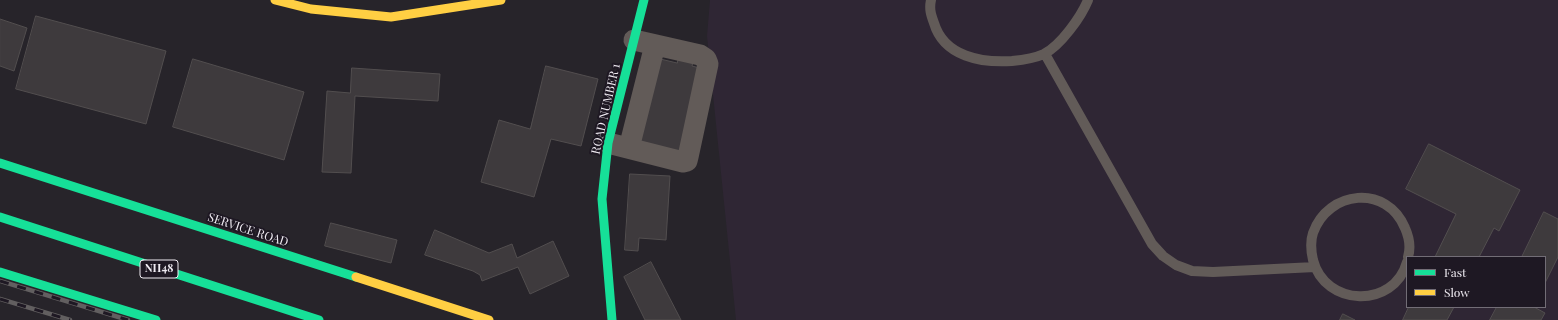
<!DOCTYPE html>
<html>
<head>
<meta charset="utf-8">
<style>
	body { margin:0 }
	#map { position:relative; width:1558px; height:320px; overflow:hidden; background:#27242a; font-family:"Playfair Display",serif }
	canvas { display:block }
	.legend { position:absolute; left:1406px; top:256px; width:140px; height:52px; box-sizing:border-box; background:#1e1823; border:1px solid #726d76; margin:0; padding:5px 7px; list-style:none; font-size:12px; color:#f0ecf3 }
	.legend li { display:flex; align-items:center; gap:8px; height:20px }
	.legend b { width:20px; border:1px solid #726d76 }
</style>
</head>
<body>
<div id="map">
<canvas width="1558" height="320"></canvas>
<ul class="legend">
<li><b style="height:5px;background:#16e098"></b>Fast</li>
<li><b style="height:5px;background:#ffcf43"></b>Slow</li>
</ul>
</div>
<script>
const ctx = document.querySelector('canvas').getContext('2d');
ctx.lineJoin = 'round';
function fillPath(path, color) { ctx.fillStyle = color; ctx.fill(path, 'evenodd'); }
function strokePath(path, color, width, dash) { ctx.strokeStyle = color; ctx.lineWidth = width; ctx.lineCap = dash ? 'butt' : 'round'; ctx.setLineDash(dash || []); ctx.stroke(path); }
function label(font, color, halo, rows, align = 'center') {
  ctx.font = font + ' "Playfair Display",serif'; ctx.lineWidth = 4; ctx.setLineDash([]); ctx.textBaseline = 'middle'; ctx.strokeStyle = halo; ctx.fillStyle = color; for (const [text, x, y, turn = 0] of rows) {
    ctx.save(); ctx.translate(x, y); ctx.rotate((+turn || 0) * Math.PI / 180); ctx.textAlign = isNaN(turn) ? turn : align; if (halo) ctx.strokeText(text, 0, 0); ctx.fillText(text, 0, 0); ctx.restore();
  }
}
fillPath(new Path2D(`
	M710,0H1558V320H736L707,36ZM1407,257H1545V307H1407Z`), '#2f2634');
const building = new Path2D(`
	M36,16L166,51L146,124L16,89Z
	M0,19L27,28L14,71L0,66Z
	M679,54L694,58L692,66L703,69L683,156L636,146L656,58L677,63Z
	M193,59L304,92L284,160L173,127Z
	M546,66L598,79L581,146L551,139L534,197L481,182L499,120L530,129Z
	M352,68L440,74L438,101L355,96L351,173L322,172L327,91L350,93Z
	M1429,144L1520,190L1499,231L1494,228L1479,257H1435L1456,214L1406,189Z
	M630,174L670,176L666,240L639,238L638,251L625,250Z
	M1544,212L1558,219V257L1545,283V257H1522Z
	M331,223L397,240L391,263L325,246Z
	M435,230L489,253L512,244L517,258L553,241L569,276L530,294L518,267L482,281L480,275L473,271L425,255Z
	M651,262L681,320H645L624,277Z
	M1409,307H1454L1447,320H1403Z
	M1497,307H1534L1545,313L1541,320H1490Z
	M1343,314L1355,320H1340Z`);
fillPath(building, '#3e3a3d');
strokePath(building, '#524e4f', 1);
strokePath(new Path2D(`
	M931,0C929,9 931,15 934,23C944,57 982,63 1012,61C1022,60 1035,58 1044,54C1061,45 1081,17 1088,0
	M1045,54L1152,244L1163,256L1176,265L1192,271L1213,272L1315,267
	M1407,262C1394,309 1325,307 1313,260C1311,251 1310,242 1313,233C1328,190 1387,184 1405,228C1409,237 1411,247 1408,257`), '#625b58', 10);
strokePath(new Path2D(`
	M608,143L683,162L687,161L688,157L708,64L706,59L700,55L634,40
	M629,148L655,45`), '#625b58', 21);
strokePath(new Path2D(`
	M0,163L356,277
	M0,217L319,320
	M0,272L156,320
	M612,320L602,199L608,143L644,0`), '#16e098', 9);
strokePath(new Path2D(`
	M275,0L311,9L391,17L501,0
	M356,277L489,320`), '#ffcf43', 9);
const rail = new Path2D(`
	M0,281L128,320
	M0,299L70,320`);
strokePath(rail, '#625f60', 4.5);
strokePath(rail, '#1e1823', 3, [9]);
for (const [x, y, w] of [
	[159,269,38]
]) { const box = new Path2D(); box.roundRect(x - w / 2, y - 9, w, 18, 3); ctx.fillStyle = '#1e1823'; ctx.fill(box); strokePath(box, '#f0ecf3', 1); }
label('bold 11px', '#f0ecf3', null, [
	["NH48",159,269]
]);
label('12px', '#f0ecf3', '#1e1823', [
	["ROAD NUMBER 1",606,109,-77],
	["SERVICE ROAD",248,230,18]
]);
</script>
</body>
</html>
